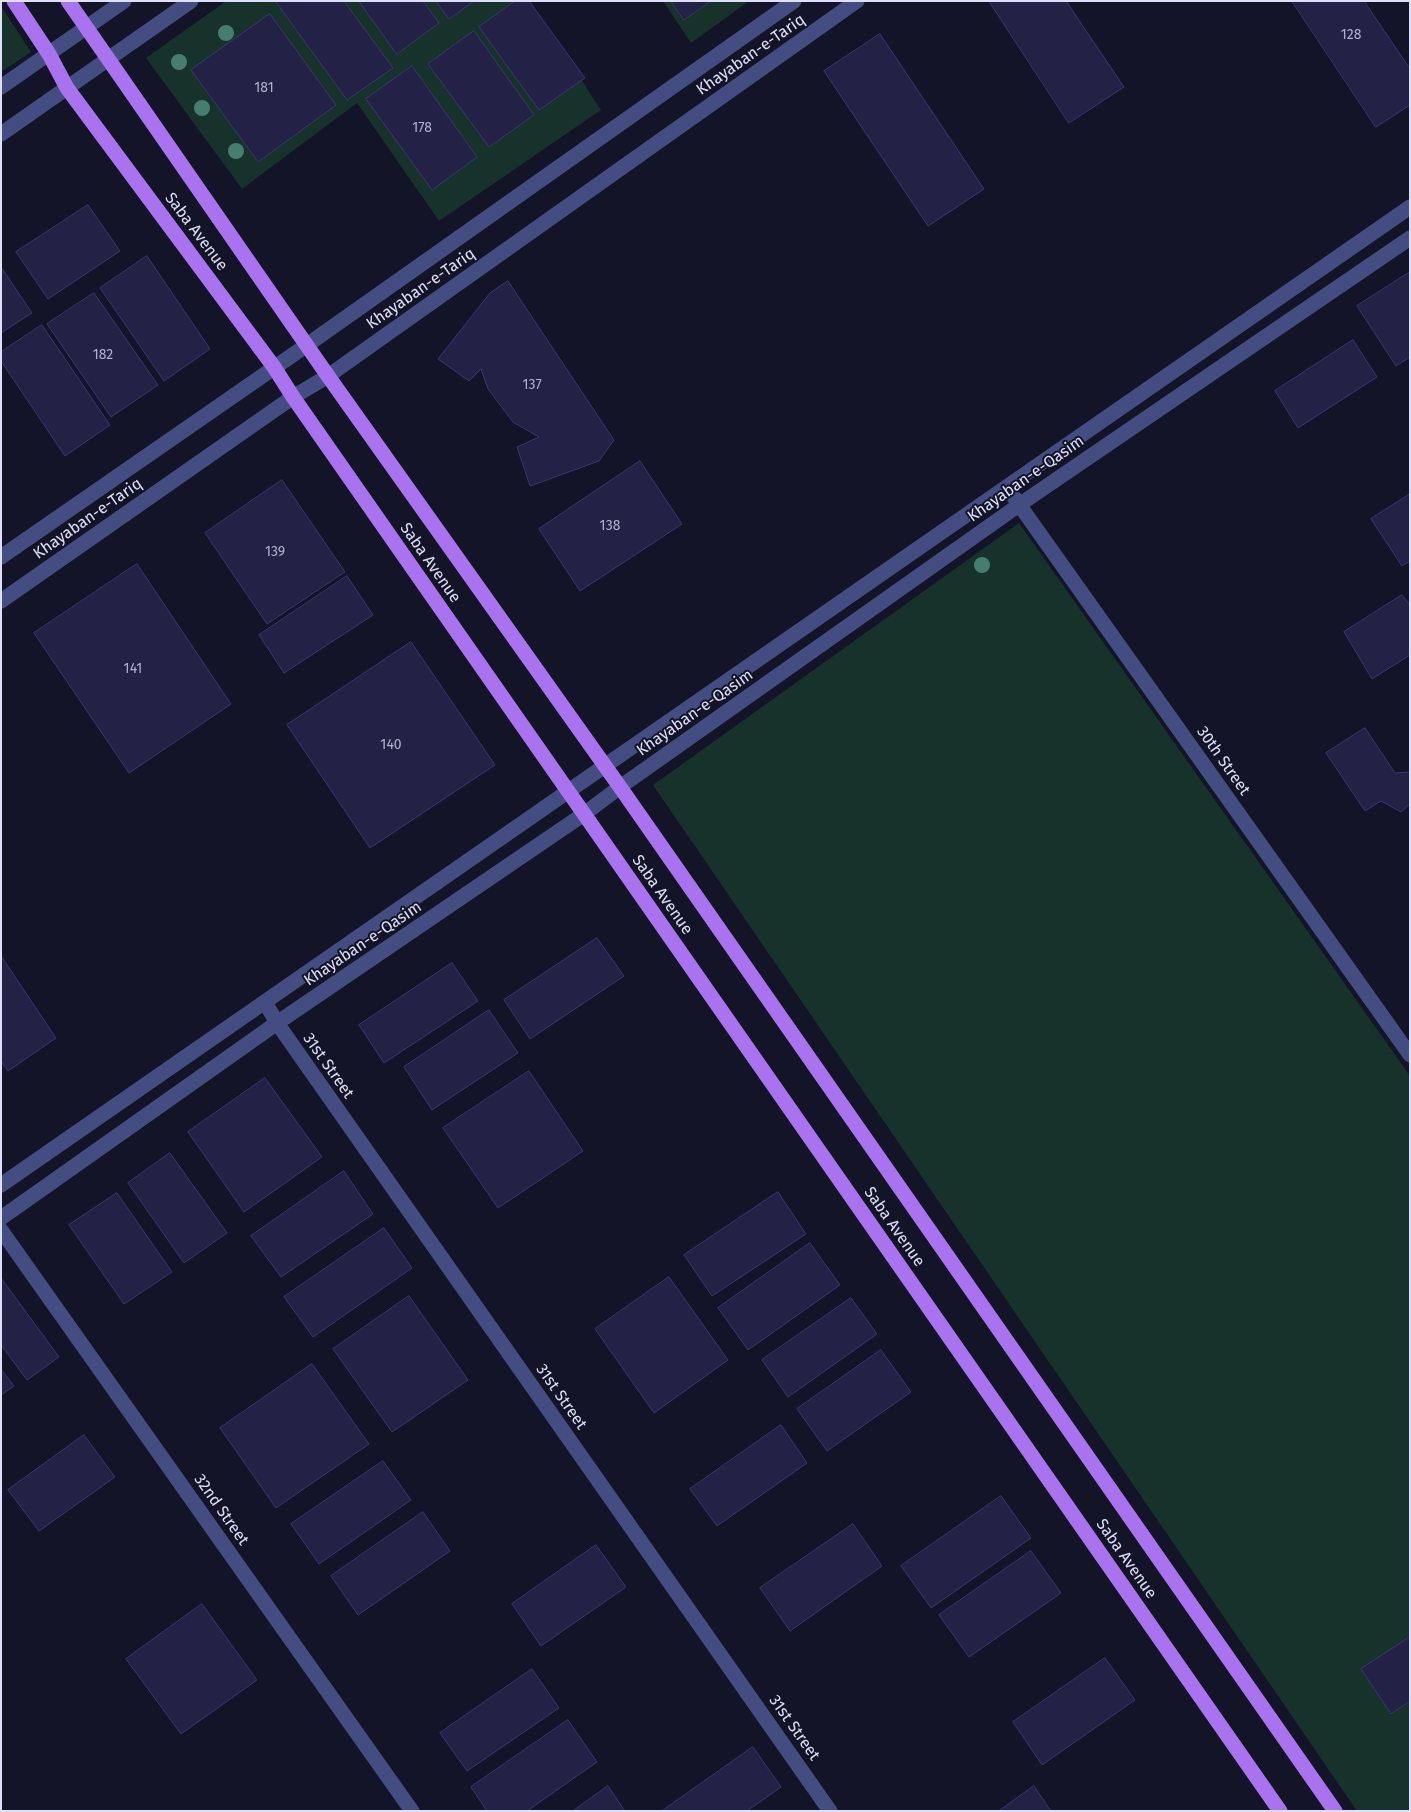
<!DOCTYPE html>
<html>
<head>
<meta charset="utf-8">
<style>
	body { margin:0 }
	#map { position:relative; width:1411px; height:1812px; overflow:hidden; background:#131427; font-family:"Fira Sans",sans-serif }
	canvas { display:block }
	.frame { position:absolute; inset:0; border:2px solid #dee0fb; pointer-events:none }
</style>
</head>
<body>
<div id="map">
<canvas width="1411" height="1812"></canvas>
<div class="frame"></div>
</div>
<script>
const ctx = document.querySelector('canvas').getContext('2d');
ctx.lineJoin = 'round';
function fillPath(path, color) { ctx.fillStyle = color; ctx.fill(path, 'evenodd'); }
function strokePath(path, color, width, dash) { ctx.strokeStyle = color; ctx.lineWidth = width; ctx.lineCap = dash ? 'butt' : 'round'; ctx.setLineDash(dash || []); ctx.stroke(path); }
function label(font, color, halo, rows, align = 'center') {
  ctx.font = font + ' "Fira Sans",sans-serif'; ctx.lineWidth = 4; ctx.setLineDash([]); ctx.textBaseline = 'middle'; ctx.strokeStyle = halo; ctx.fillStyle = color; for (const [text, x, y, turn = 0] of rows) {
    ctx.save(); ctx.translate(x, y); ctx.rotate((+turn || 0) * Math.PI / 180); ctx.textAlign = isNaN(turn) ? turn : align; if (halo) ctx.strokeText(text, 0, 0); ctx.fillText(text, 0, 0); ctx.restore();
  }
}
fillPath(new Path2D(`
	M226,1H530L601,110L439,221L357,103L242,189L146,58Z
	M663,1H749L691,43Z
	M1,6L31,52L1,72Z
	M1019,523L1410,1076V1811H1357L653,785Z`), '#17312b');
const building = new Path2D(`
	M277,1H344L393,68L347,100L276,2Z
	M359,1H423L439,23L397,54Z
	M436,1H474L449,19Z
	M515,1H529L585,78L539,110L479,27Z
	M671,1H711L684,20Z
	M989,1H1066L1124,87L1069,123Z
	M1292,1H1364L1410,69V105L1376,127Z
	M270,14L336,105L258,162L191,70Z
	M474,31L534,115L489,147L428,64Z
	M880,34L984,189L928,226L824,71Z
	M412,66L477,157L432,190L366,99Z
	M88,205L120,251L48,299L16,252Z
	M147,256L210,349L164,381L100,288Z
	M1,267L32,313L1,333Z
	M1410,272V357L1396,366L1357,306Z
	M508,281L614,440L599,461L530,486L517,447L539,437L513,422L488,389L481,369L469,381L438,359L490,293Z
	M94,293L158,385L111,417L47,324Z
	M42,325L110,425L65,456L1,361V352Z
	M1353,340L1377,377L1298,428L1275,391Z
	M640,461L682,524L580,591L539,529Z
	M282,480L345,572L267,624L205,533Z
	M1410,494V561L1402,566L1371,519Z
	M137,564L231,704L129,773L34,633Z
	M347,576L373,615L284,673L259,635Z
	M1402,595L1410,605V655L1372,679L1344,632Z
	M411,642L495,765L370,848L287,725Z
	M1365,728L1395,773L1410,772V804L1401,812L1381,801L1365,811L1326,753Z
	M597,938L624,976L530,1039L504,1000Z
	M1,956L56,1038L8,1071L1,1061Z
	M452,963L478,1001L384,1063L359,1025Z
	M489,1010L518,1053L432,1110L404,1067Z
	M529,1071L583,1151L498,1208L443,1128Z
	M265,1078L322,1157L244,1212L188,1132Z
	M170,1153L227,1233L184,1263L128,1183Z
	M344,1171L373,1214L281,1277L251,1236Z
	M778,1192L806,1234L712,1296L684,1255Z
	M117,1193L172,1272L124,1304L69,1225Z
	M384,1228L412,1268L313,1337L284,1297Z
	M810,1243L840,1285L748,1350L718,1308Z
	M669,1277L728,1360L654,1413L595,1329Z
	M1,1278L59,1357L27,1380L1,1345Z
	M409,1296L468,1380L392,1432L333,1349Z
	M851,1298L877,1334L788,1397L762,1360Z
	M881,1350L911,1392L827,1451L797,1409Z
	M312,1364L369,1444L276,1508L220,1428Z
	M1,1369L14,1386L1,1395Z
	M781,1425L807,1463L717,1526L690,1489Z
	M84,1435L115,1477L39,1531L8,1490Z
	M383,1461L411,1500L319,1564L291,1524Z
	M1001,1496L1031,1538L931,1608L901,1566Z
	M423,1512L450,1551L358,1615L331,1576Z
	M853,1524L882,1566L790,1631L760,1588Z
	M596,1545L626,1587L541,1646L512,1604Z
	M1031,1551L1061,1593L969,1657L939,1615Z
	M202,1604L257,1680L181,1734L126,1659Z
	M1410,1637V1701L1391,1714L1361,1669Z
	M1105,1658L1135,1700L1042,1765L1013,1722Z
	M532,1669L559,1708L467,1771L440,1733Z
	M568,1720L597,1762L527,1811H487L471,1787Z
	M753,1747L781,1787L747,1811H662Z
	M608,1786L625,1811H573Z
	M1034,1786L1051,1811H999Z`);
fillPath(building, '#232246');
strokePath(building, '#38376f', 1);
strokePath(new Path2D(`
	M1,87L124,1
	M1,134L191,1
	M1013,496L1410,1055
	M1,557L307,345L794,1
	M1,601L293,397L328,376L857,1
	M265,1002L277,1023L830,1811
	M1,1185L1410,207
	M1,1218L277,1023L584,814L620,787L1019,505L1410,238
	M1,1230L412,1811`), '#444d81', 15);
strokePath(new Path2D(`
	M14,1L49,54L67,88L274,367L293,397L1280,1811
	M68,1L328,376L620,787L1335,1811`), '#a972ee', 15);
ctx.fillStyle = '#477d6e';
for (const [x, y] of [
	[226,33],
	[179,62],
	[202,108],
	[236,151],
	[982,565]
]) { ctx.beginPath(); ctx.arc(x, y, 8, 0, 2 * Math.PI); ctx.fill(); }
label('14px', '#afb0ce', null, [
	["128",1351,35],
	["181",264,88],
	["178",422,128],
	["182",103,355],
	["137",532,385],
	["138",610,526],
	["139",275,552],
	["141",133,669],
	["140",391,745]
]);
label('16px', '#dee0fb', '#131427', [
	["Khayaban-e-Tariq",751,55,-35],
	["Saba Avenue",196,232,53],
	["Khayaban-e-Tariq",421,289,-35],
	["Khayaban-e-Qasim",1026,479,-35],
	["Khayaban-e-Tariq",88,519,-35],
	["Saba Avenue",430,563,55],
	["Khayaban-e-Qasim",695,713,-35],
	["30th Street",1223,761,55],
	["Saba Avenue",662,895,55],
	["Khayaban-e-Qasim",363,944,-34],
	["31st Street",328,1066,55],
	["Saba Avenue",894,1227,55],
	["31st Street",561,1397,55],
	["32nd Street",221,1510,55],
	["Saba Avenue",1126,1559,55],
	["31st Street",794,1728,55]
]);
</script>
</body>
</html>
